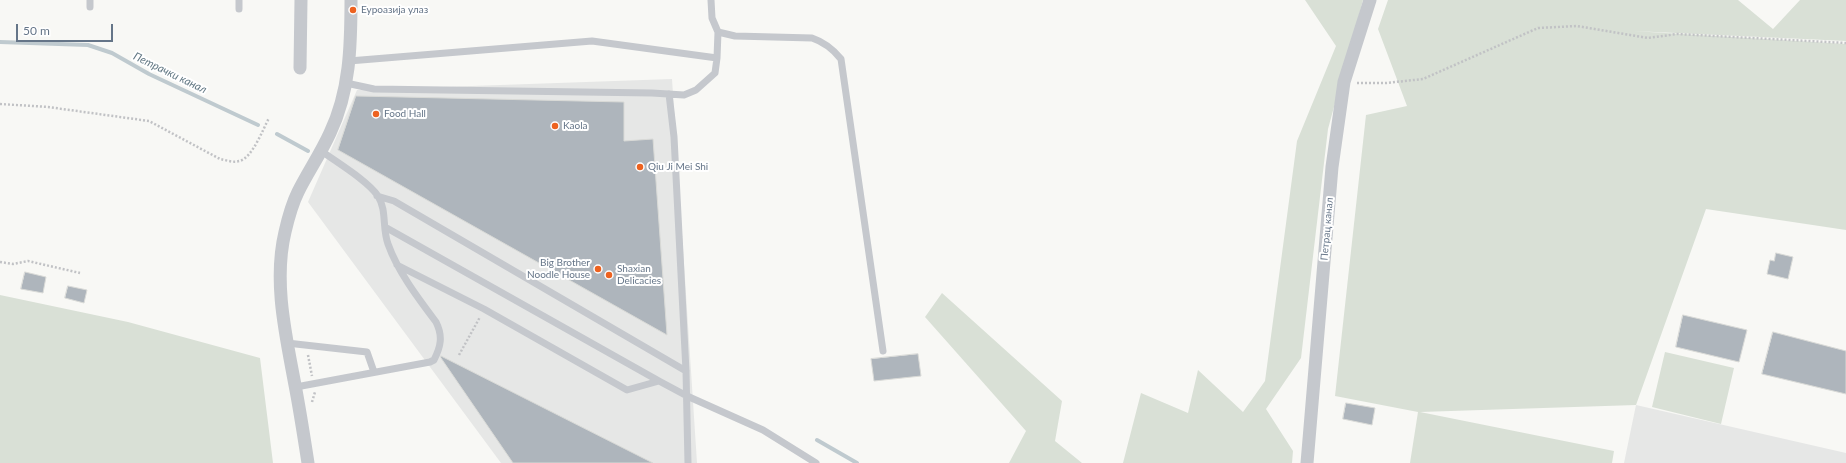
<!DOCTYPE html>
<html>
<head>
<meta charset="utf-8">
<style>
	body { margin:0 }
	#map { position:relative; width:1846px; height:463px; overflow:hidden; background:#f8f8f5; font-family:Lato,sans-serif }
	canvas { display:block }
	.scale { position:absolute; left:16px; top:24px; width:97px; height:18px; box-sizing:border-box; border:2px solid #657588; border-top:0; padding-left:5px; font-size:12px; line-height:14px; white-space:nowrap; color:#657588; -webkit-text-stroke:3px #fff; paint-order:stroke }
</style>
</head>
<body>
<div id="map">
<canvas width="1846" height="463"></canvas>
<div class="scale">50 m</div>
</div>
<script>
const ctx = document.querySelector('canvas').getContext('2d');
ctx.lineJoin = 'round';
function fillPath(path, color) { ctx.fillStyle = color; ctx.fill(path, 'evenodd'); }
function strokePath(path, color, width, dash) { ctx.strokeStyle = color; ctx.lineWidth = width; ctx.lineCap = dash ? 'butt' : 'round'; ctx.setLineDash(dash || []); ctx.stroke(path); }
function label(font, color, halo, rows, align = 'center') {
  ctx.font = font + ' Lato,sans-serif'; ctx.lineWidth = 4; ctx.setLineDash([]); ctx.textBaseline = 'middle'; ctx.strokeStyle = halo; ctx.fillStyle = color; for (const [text, x, y, turn = 0] of rows) {
    ctx.save(); ctx.translate(x, y); ctx.rotate((+turn || 0) * Math.PI / 180); ctx.textAlign = isNaN(turn) ? turn : align; if (halo) ctx.strokeText(text, 0, 0); ctx.fillText(text, 0, 0); ctx.restore();
  }
}
fillPath(new Path2D(`
	M672,79L697,463H501L308,202L357,90Z
	M1636,405L1846,453V463H1624Z`), '#e6e7e6');
fillPath(new Path2D(`
	M1305,0H1363L1328,129L1301,358L1266,409L1293,451L1292,463H1123L1141,393L1188,413L1198,370L1243,412L1265,381L1297,141L1336,46Z
	M1388,0H1738L1773,29L1800,0H1846V41L1633,31L1846,44V230L1706,209L1636,405L1420,412L1614,451L1612,463H1410L1418,412L1335,396L1366,115L1407,106L1378,29Z
	M942,293L1062,401L1055,441L1082,463H1009L1026,431L925,317Z
	M0,295L128,322L260,358L273,463H0Z
	M1665,352L1734,368L1721,424L1652,407Z`), '#d9e0d6');
strokePath(new Path2D(`
	M0,42L88,45L112,53L149,74L258,125
	M277,134L308,151
	M817,440L857,463`), '#bfcacf', 4);
const building = new Path2D(`
	M356,96L624,102V141L653,139L667,335L338,150Z
	M1776,253L1793,257L1788,279L1767,274L1770,260L1774,261Z
	M25,272L46,277L43,293L21,289Z
	M68,286L87,290L84,303L65,298Z
	M1683,315L1747,330L1739,362L1676,347Z
	M1773,332L1846,351V394L1762,374Z
	M918,354L921,376L874,381L871,359Z
	M441,356L653,463H513L441,358Z
	M1346,403L1375,408L1372,425L1343,419Z`);
fillPath(building, '#aeb5bc');
strokePath(building, '#d9dad7', 1);
strokePath(new Path2D(`
	M1357,83H1386L1423,79L1538,28L1577,26L1648,38L1677,34L1846,43
	M0,104L48,107L149,121L220,159C226,160 233,163 239,161C252,159 263,129 269,118
	M0,262L13,264L28,261L80,273
	M308,355L312,376
	M459,355L480,317
	M312,402L315,392`), '#c1c2c5', 2.5, [2, 2]);
strokePath(new Path2D(`
	M90,0V7
	M711,0L712,18L718,32L735,36L812,38C824,42 833,49 841,59L883,351
	M239,9V0
	M349,61L592,41L717,58
	M346,83L374,89L652,93L684,95L696,90L715,73L717,58L718,32
	M669,94L674,137L686,371L688,463
	M377,196L394,201L686,371
	M385,227L659,381
	M397,265L484,309L627,390L659,381L687,396L763,430L816,463
	M287,343L367,352L374,372
	M296,387L430,362L434,360C441,346 443,336 436,322C418,298 398,272 388,244C382,228 387,210 378,196C367,180 336,162 320,150`), '#c5c8cd', 7);
strokePath(new Path2D(`
	M300,68L301,0
	M308,463C304,437 300,411 295,385C286,336 273,282 285,232C288,219 292,204 298,192C308,172 321,153 330,133C350,91 351,46 351,0
	M1307,463L1332,167L1344,82L1370,0`), '#c5c8cd', 13);
for (const [x, y, r, color] of [
	[353,10,4,"#ed6220"],
	[376,114,4,"#ed6220"],
	[555,126,4,"#ed6220"],
	[640,167,4,"#ed6220"],
	[598,269,4,"#ed6220"],
	[609,275,4,"#ed6220"]
]) { const dot = new Path2D(); dot.arc(x, y, r, 0, 2 * Math.PI); ctx.fillStyle = color; ctx.fill(dot); strokePath(dot, '#fff', 1.5); }
label('10px', '#657588', '#fff', [
	["Еуроазија улаз",361,10],
	["Food Hall",384,114],
	["Kaola",563,126],
	["Qiu Ji Mei Shi",648,167],
	["Big Brother",590,263,"right"],
	["Noodle House",590,275,"right"],
	["Shaxian",617,269],
	["Delicacies",617,281]
], 'left');
label('10px', '#657588', '#fff', [
	["Петрац канал",1327,229,-85]
]);
label('italic 11px', '#617783', '#fff', [
	["Петрачки канал",170,73,26]
]);
</script>
</body>
</html>
